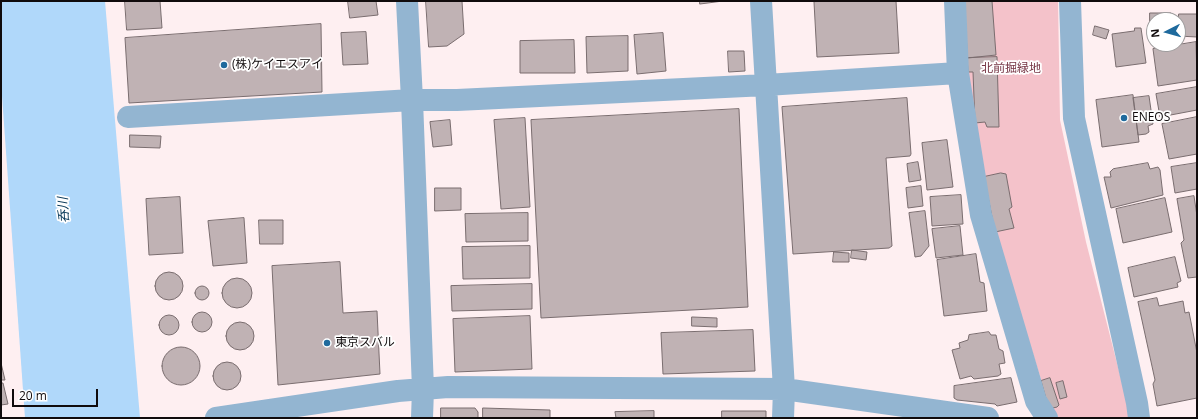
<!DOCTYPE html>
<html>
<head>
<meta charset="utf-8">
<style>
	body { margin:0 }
	#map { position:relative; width:1198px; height:419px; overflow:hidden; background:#feeff1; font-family:"Open Sans",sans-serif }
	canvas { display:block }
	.frame { position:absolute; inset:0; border:2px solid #100b0c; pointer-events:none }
	.north { position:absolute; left:1146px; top:12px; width:40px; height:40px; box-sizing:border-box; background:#fff; border:1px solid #9f9d9e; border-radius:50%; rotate:264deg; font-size:11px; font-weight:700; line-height:16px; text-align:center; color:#100b0c }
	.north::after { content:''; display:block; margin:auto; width:14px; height:18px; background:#1f6a9d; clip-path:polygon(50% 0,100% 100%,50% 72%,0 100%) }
	.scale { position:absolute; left:12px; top:389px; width:86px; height:18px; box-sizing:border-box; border:2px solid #100b0c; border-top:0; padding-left:5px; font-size:12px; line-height:14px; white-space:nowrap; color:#100b0c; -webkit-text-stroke:3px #fff; paint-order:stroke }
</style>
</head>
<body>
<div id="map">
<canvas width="1198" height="419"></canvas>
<div class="frame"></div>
<div class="north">N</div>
<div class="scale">20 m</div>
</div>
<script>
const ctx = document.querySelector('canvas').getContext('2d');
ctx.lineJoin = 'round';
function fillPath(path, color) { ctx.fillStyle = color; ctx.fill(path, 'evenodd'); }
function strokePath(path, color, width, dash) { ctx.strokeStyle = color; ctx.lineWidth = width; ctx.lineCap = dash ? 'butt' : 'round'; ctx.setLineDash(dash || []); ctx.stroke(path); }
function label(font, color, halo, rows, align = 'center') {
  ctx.font = font + ' "Open Sans","Noto Sans JP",sans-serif'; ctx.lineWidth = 3.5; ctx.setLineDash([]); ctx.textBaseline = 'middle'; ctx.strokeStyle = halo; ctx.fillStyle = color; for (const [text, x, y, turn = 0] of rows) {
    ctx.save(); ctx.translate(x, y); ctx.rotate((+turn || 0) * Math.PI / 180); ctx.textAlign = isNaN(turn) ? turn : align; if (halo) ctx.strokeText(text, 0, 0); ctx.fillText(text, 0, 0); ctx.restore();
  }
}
fillPath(new Path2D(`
	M964,1H1058L1060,120L1086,242L1131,418H1053L989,213L964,74Z`), '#f4c2ca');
fillPath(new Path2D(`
	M1,1H105L140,418H25L1,82Z`), '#b0d8fa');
const building = new Path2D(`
	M125,1H160L162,28L127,30Z
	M348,1H376L378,15L350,18Z
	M426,1H462L464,34L447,46L429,47Z
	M700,1H723L700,4Z
	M840,1H896L899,53L817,57L814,2Z
	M964,1H992L996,55L968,58Z
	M1150,13H1171V20H1154V39L1150,38Z
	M1179,14H1197V37L1178,36Z
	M321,24L322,92L129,103L125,38Z
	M1095,26L1109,30L1106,39L1093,35Z
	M1135,28H1141L1146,63L1116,67L1112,34L1134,31Z
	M366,32L368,64L343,65L341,33Z
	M663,33L666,71L637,74L634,35Z
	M628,36V71L587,73L586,37Z
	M574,40L575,73H520V41Z
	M1196,42L1197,80L1158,86L1153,49Z
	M728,51H744L745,71L729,72Z
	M997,57L999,127H987L985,122L975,123L973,72H968L967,58Z
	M1197,87V110L1160,117L1156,94Z
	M1133,95L1139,142L1102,147L1096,100Z
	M1149,96L1153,124L1148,126L1149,132L1146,134L1138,135L1133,98Z
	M907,98L911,154L910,156L886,158L892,246L889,248L793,254L782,107Z
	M739,109L748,307L541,318L531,120Z
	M1197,117V154L1169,159L1162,124Z
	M525,118L530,207L501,209L494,120Z
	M450,120L452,145L433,147L430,122Z
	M130,135L161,136L160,148L130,147Z
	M947,140L953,187L927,190L922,143Z
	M918,162L921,180L909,182L907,164Z
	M1148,163L1150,169L1158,167L1160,170L1163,195L1111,208L1104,177H1111L1110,172L1113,169Z
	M1197,163V189L1175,193L1171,167Z
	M1001,173L1006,174L1012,207L1009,209L1014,228L995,232L984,177Z
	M921,186L923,206L908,208L906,188Z
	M435,188H461V210L435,211Z
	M961,195L963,224L932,226L930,197Z
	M1194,196L1197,216V277L1188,278L1181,243L1184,240L1177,199Z
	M180,197L183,253L149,255L146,199Z
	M1165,198L1172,232L1123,243L1116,209Z
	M925,211L929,246L921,256L915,257L909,213Z
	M528,213V241L466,242L465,214Z
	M244,218L247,263L213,266L208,221Z
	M259,220H283V244H260Z
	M960,226L963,255L936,258L932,229Z
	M530,246V278L463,279L462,247Z
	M852,250L867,252L866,260L851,258Z
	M834,252L849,253V262H833Z
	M976,254L980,282L984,283L987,311L944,316L937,260Z
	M1175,257L1181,281L1177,283L1178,287L1134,297L1128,268Z
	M340,262L343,313L377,311L380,374L278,385L272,266Z
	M155 286a14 14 0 1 1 28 0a14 14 0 1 1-28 0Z
	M222 293a15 15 0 1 1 30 0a15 15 0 1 1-30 0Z
	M532,284V309L452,311L451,286Z
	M195 293a7 7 0 1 1 14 0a7 7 0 1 1-14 0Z
	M1157,298L1159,306L1183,301L1185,313L1189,312L1197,353V398L1157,406L1153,384L1155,380L1138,302Z
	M192 322a10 10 0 1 1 20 0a10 10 0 1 1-20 0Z
	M159 325a10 10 0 1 1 20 0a10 10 0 1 1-20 0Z
	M530,316L532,369L455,372L453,319Z
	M692,317L717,318V327L692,326Z
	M226 336a14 14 0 1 1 28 0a14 14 0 1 1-28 0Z
	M753,330L755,371L663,374L661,333Z
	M989,332L991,335H996L999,349L1003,351L1005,363L999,364L1001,374L998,376L974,379L971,376L960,379L952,350L960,348L959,343L968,340L969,335Z
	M162 366a19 19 0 1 1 38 0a19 19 0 1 1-38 0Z
	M213 376a14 14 0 1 1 28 0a14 14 0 1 1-28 0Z
	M1,363L5,380H1Z
	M1011,378L1017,402L997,406L995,404L957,400L954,398V386Z
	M1050,378L1059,405L1057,407L1049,409L1041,381Z
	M1063,381L1067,397L1060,399L1056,383Z
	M1,383H3L8,404L1,405Z
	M441,408H475L478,412V418H441Z
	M483,408L550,410V418H483Z
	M654,411V418H616L615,412Z
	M722,411H766V418H722Z`);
fillPath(building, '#c0b2b4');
strokePath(building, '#7a6d6f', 1);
strokePath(new Path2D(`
	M407,1L412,100L423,389L422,418
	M761,1L784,389L783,418
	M955,1L958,73L981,215L1036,401L1047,418
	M1070,1L1074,118L1137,403L1139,418
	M128,117L412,100H457L766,85L958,73
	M216,418L398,391L448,387L784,389L988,418`), '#93b5d1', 22);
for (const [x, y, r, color] of [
	[224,65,4,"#1f6a9d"],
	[1124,118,4,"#1f6a9d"],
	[327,343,4,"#1f6a9d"]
]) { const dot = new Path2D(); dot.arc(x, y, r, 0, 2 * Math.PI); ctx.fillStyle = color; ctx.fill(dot); strokePath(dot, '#fff', 1.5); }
label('12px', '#100b0c', '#fff', [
	["(株)ケイエスアイ",232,65],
	["ENEOS",1132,118],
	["東京スバル",335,343]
], 'left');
label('12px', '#763544', '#fff', [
	["北前掘緑地",1011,69]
]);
label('italic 13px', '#063757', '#fff', [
	["呑川",64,210,-93]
]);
</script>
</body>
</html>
